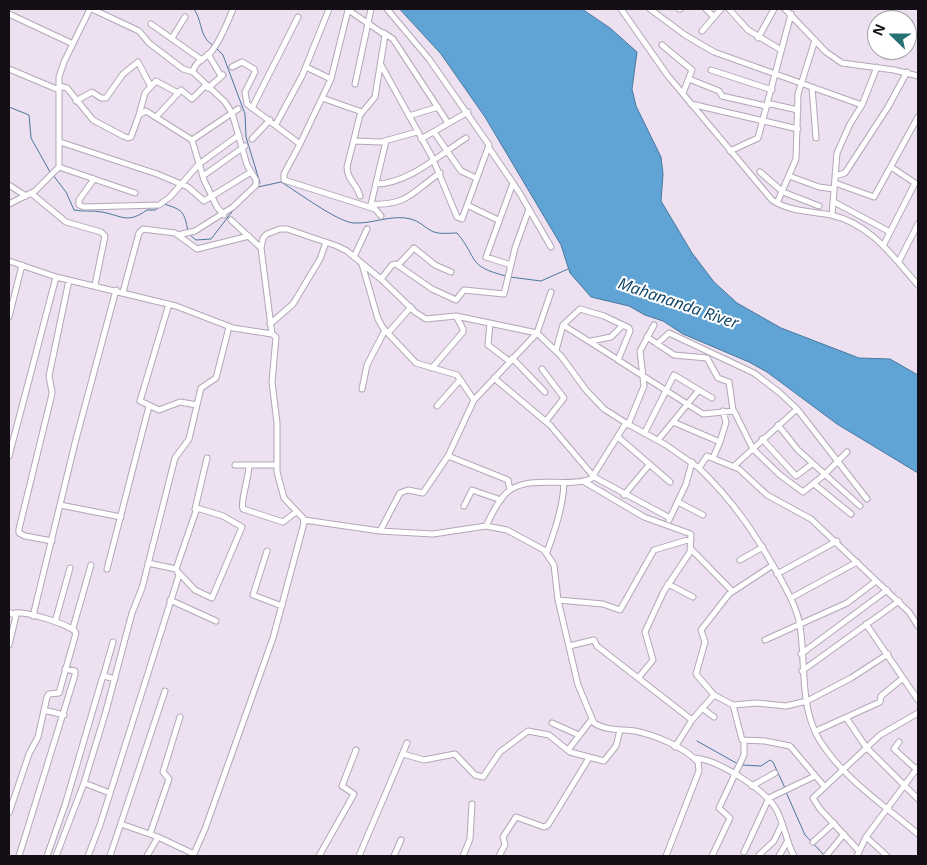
<!DOCTYPE html>
<html>
<head>
<meta charset="utf-8">
<style>
	body { margin:0 }
	#map { position:relative; width:927px; height:865px; overflow:hidden; background:#ece0f1; font-family:"Noto Sans",sans-serif }
	canvas { display:block }
	.frame { position:absolute; inset:0; border:10px solid #130f15; pointer-events:none }
	.north { position:absolute; left:867px; top:10px; width:50px; height:50px; box-sizing:border-box; background:#fff; border:1px solid #a19fa1; border-radius:50%; rotate:292deg; font-size:14px; font-weight:700; line-height:20px; text-align:center; color:#130f15 }
	.north::after { content:''; display:block; margin:auto; width:18px; height:22px; background:#287273; clip-path:polygon(50% 0,100% 100%,50% 72%,0 100%) }
</style>
</head>
<body>
<div id="map">
<canvas width="927" height="865"></canvas>
<div class="frame"></div>
<div class="north">N</div>
</div>
<script>
const ctx = document.querySelector('canvas').getContext('2d');
ctx.lineJoin = 'round';
function fillPath(path, color) { ctx.fillStyle = color; ctx.fill(path, 'evenodd'); }
function strokePath(path, color, width, dash) { ctx.strokeStyle = color; ctx.lineWidth = width; ctx.lineCap = dash ? 'butt' : 'round'; ctx.setLineDash(dash || []); ctx.stroke(path); }
function label(font, color, halo, rows, align = 'center') {
  ctx.font = font + ' "Noto Sans",sans-serif'; ctx.lineWidth = 4; ctx.setLineDash([]); ctx.textBaseline = 'middle'; ctx.strokeStyle = halo; ctx.fillStyle = color; for (const [text, x, y, turn = 0] of rows) {
    ctx.save(); ctx.translate(x, y); ctx.rotate((+turn || 0) * Math.PI / 180); ctx.textAlign = isNaN(turn) ? turn : align; if (halo) ctx.strokeText(text, 0, 0); ctx.fillText(text, 0, 0); ctx.restore();
  }
}
const water = new Path2D(`
	M400,9H582L610,28L637,52L632,89L636,106L661,157L663,174L661,201L692,253L714,282L737,303L781,328L859,358L890,359L918,375V473L837,424L767,372L749,362L683,334L663,321L645,315L629,306L591,297L570,273L561,245L485,117L441,54Z`);
fillPath(water, '#60a4d6');
strokePath(water, '#49779c', 1);
strokePath(new Path2D(`
	M194,9C203,22 199,38 214,46
	M217,49L223,55L245,114L246,137L260,183
	M9,107L29,115L31,138L50,172
	M53,175L66,192L74,210C83,212 92,210 102,212C123,216 127,224 147,210H155L158,208
	M258,187L281,182C298,192 337,222 354,223C373,224 392,214 411,219C419,221 423,226 430,230C437,235 449,233 457,233C479,259 466,266 506,276
	M164,204C183,210 184,211 188,231
	M189,234L196,240L211,239L235,208
	M510,277L541,281L568,269
	M697,741L738,764
	M742,765L761,766L770,760L773,762L785,788
	M786,792L805,835L825,856`), '#49779c', 1);
const street = new Path2D(`
	M92,9L139,31L149,43L183,69L193,72
	M347,9L385,35L375,97L360,115L347,167C347,180 357,184 360,196
	M621,9L668,76L772,200C790,212 811,211 831,215C871,224 893,257 918,285
	M650,9L685,35L714,52L862,105
	M679,9H680
	M706,9L714,17
	M729,9L748,30L781,50
	M785,9L826,52L842,63L894,70L918,76
	M9,14L73,44
	M151,24L202,60
	M702,31L721,9
	M384,33L393,39L448,123
	M172,38L185,17
	M758,38L774,9
	M662,45L692,70L683,93
	M208,54L221,76
	M381,65L432,157L457,217L462,219L489,145L429,59L387,9
	M232,67L242,62L254,69L255,72L245,92L247,104L300,144L331,79L348,10
	M306,67L331,79
	M9,69L59,90
	M711,70L772,90
	M689,79L719,91L722,96L766,106L771,104L798,110
	M355,84L371,9
	M59,86L67,88L93,120L123,136L128,138L131,137L139,115L146,111L192,140L204,180L217,207L224,215
	M812,87L816,138
	M208,88L223,75
	M322,98L362,112
	M76,101L92,92L101,98H106L123,74L138,62L150,85
	M691,104L798,129
	M252,108L298,17
	M139,115L145,93L156,81L178,93
	M157,116L181,90L192,99L205,86
	M409,116L438,107
	M276,124L302,76L329,9
	M434,132L461,171L476,178
	M252,139L270,120
	M421,139L468,112
	M192,140L238,109
	M354,141L381,142L417,132
	M60,142L157,174L188,187L204,201L251,172
	M300,144L284,174V180L375,209
	M489,148L519,192L551,247
	M730,151L758,138L791,14
	M59,167L135,193
	M760,172L783,192L819,206
	M203,176L245,146
	M789,176L819,187L834,189
	M835,176L845,173L888,107L907,72
	M94,179L79,200V205L84,207L159,205L170,197L199,164L239,135
	M835,183L874,197L918,117
	M376,184C408,184 439,155 466,138
	M9,185L26,196
	M31,193L66,222L101,232L105,236L95,285
	M834,202L890,232
	M777,203L796,159L798,94L815,40
	M9,204L35,191L59,167V77L64,62L90,9
	M371,204C408,206 413,191 440,173
	M467,205L498,220
	M832,215L837,153L850,124L862,105L877,67
	M381,216L371,204L386,141
	M231,220L261,248
	M178,235L195,231L233,207L256,185V180L247,165L232,113L225,102L193,72C194,62 205,59 211,52C221,40 227,23 233,9
	M884,244L915,183L891,167
	M354,257L367,229
	M9,261L56,277L176,306L233,328L272,334L276,337L272,382L277,423V472L284,498L303,518L304,523L273,638L205,829L193,856
	M899,261L918,224
	M362,264L378,319L383,328L416,363L457,375L474,400
	M398,265L414,248L435,265L451,272
	M511,265L486,257L513,183
	M381,279L392,265L396,264L432,289L456,300L464,290L504,294L515,248L529,209
	M123,292L139,233L143,229L175,233L197,249L249,236
	M169,304L140,401L159,410L180,402L197,405
	M9,317L22,265
	M490,323L488,345L509,361
	M270,324L293,304L320,259L326,242
	M563,325L617,359
	M388,333L411,307
	M272,334L261,248L263,238L267,234L280,229H287L337,246L347,251L382,280L415,312L426,319L456,316L537,333L561,356L586,390L604,409L626,423L666,445L699,468L707,456L739,469L767,495L811,519L909,612L918,626
	M647,337L674,355L707,358L718,378L729,382L733,410
	M591,341L611,337L623,325
	M657,344L669,333L754,373L780,393L797,409L867,499
	M556,350L563,325L580,309L604,316L629,328L630,331L618,360L703,414L734,411L753,449L780,475L803,492L824,475L847,452
	M512,358L545,392
	M432,368L463,332V329L456,316
	M542,369L564,398L546,421
	M494,378L550,425L594,477L670,518
	M362,389L367,365L385,330
	M437,406L460,380
	M673,422L720,442L726,422L723,411
	M628,425L644,386L640,351L654,325
	M778,425L798,450L860,506
	M645,432L674,375L712,398
	M618,437L670,482
	M762,439L796,476L812,464
	M658,440L699,390
	M9,456L56,277
	M448,456L508,480L510,490
	M713,458L720,442
	M235,465H277
	M249,465C249,478 240,502 243,509L283,522L296,512
	M734,466L797,409
	M699,468C734,502 754,532 778,574C787,591 797,607 800,626C806,663 799,707 820,741C844,779 884,805 918,834
	M583,481L644,517L691,534L690,552L664,591L645,632L653,660L639,677
	M814,484L851,514
	M624,495L649,465
	M678,502L703,515
	M60,505L121,517
	M464,506L472,490L501,500
	M195,509L207,458
	M304,520L380,531L433,534L486,526L507,530L544,550L554,565L558,600L578,685L594,723C606,731 622,729 635,731C655,735 684,747 698,762L699,771L666,856
	M669,520L686,484L692,462
	M486,526C492,514 499,498 510,490C533,475 566,488 591,479L626,423
	M380,531L400,493L408,490L423,493L448,456L474,400L537,333L551,292
	M52,541L25,536L19,533V529L51,398L52,392L49,376L69,280
	M691,549L732,591
	M267,551L253,595L282,606
	M547,552C555,530 563,507 564,483
	M740,560L763,547
	M107,569L149,406
	M176,569L197,508L223,516L242,527L212,598L195,590L178,572
	M777,574L837,541
	M668,584L693,597
	M791,598L857,562
	M170,600L216,621
	M558,600L603,604L620,610L654,550L691,539
	M9,612L16,616L9,645
	M33,616L75,443L116,290
	M55,622L70,568
	M866,624L918,700
	M73,628L91,565
	M765,640L847,603L876,581
	M569,646L594,640L597,646L692,720
	M801,654L887,590
	M802,671L899,601
	M103,677L113,642
	M714,695L696,674L705,642L701,630L729,594L773,565
	M733,705L742,740L765,741L790,746L824,786
	M702,708L714,717
	M44,710L64,715
	M847,719L866,747L918,799
	M552,723L579,735
	M816,731L880,702L881,696L903,678
	M899,742L894,749L916,769
	M675,747L692,720L714,695L733,705L757,703L786,706L807,701L851,678L888,654
	M568,750L592,719
	M403,754L424,760L455,754L475,775L483,777L500,752L528,731L549,735L570,752L604,761L616,746L620,730
	M694,758C717,759 764,789 776,809C784,823 786,841 794,856
	M84,783L110,793
	M752,786L775,773
	M9,813L29,754L38,737L47,697L49,694L59,693L76,633C73,625 25,611 15,613
	M121,824L158,837L194,854
	M150,834L169,779L163,772L180,717
	M866,837L887,856
	M813,842L834,823
	M859,851L820,809L813,798L880,735L918,713
	M744,852L769,798L815,776
	M759,855L774,841L782,824
	M19,856L75,675V671L65,669
	M47,856L65,805L102,679L104,676L115,679
	M56,856L84,783L106,711L132,613L142,588L175,458L189,439L201,388L216,378L229,327
	M88,856L100,825L179,575L176,569L148,563
	M110,856L165,691
	M147,856L158,837
	M319,856L354,794L342,786L356,750
	M359,856L407,743
	M394,856L401,840
	M463,856L470,839L472,804
	M499,856L505,845L503,837L516,817L544,827L548,825L589,758
	M712,856L730,818L719,808L744,755V740
	M779,856L787,842
	M826,856L844,834
	M857,856L866,837L918,767`);
strokePath(street, '#b2a7b7', 7);
strokePath(street, '#fff', 5);
label('italic 16px', '#14486a', '#fff', [
	["Mahananda River",678,304,19]
]);
</script>
</body>
</html>
